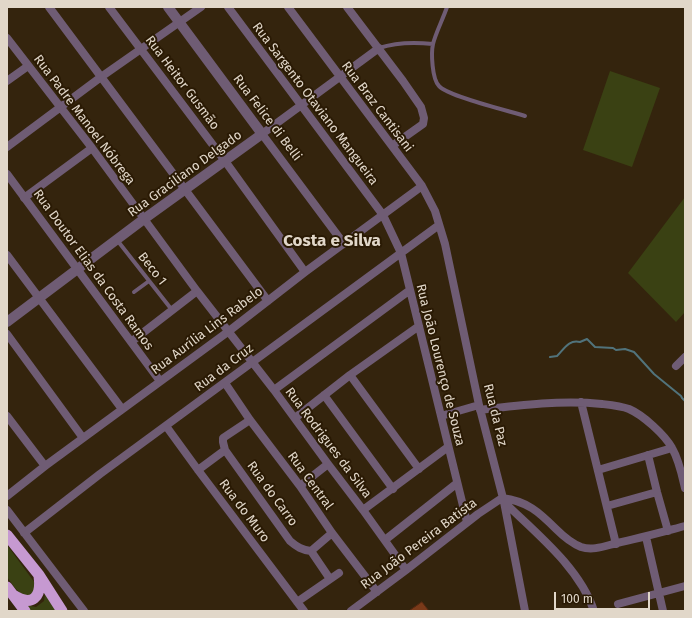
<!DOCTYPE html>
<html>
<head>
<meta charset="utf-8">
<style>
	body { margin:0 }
	#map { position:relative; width:692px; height:618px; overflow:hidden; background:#34240d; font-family:"Fira Sans",sans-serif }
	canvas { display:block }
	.frame { position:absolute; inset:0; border:8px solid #e1d7c9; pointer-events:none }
	.scale { position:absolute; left:554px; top:592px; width:96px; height:18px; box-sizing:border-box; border:2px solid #e1d7c9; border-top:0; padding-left:5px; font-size:12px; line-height:14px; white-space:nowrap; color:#e1d7c9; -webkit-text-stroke:3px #2a1a04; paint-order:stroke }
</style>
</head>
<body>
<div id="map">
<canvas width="692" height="618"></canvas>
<div class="frame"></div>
<div class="scale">100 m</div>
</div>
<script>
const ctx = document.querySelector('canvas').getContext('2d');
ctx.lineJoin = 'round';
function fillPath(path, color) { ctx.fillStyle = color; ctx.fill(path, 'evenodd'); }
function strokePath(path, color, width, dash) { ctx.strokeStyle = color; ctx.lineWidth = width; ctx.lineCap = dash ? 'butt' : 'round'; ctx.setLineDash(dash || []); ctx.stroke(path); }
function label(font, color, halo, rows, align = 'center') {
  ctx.font = font + ' "Fira Sans",sans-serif'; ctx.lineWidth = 4; ctx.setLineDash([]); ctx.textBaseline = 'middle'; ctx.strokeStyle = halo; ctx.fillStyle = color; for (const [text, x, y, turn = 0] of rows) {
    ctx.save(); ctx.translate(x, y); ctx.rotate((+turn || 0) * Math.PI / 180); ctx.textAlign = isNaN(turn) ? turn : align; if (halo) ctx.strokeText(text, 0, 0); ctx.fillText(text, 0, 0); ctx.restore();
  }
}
fillPath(new Path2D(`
	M610,71L660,88L632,167L583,150Z
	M685,197V312L676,322L628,273Z
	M7,545L35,583V593L24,597L15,588L7,577Z
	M45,593L56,611H30L26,605L36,607L44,601Z`), '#3a4113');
strokePath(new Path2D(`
	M550,357L557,356C564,349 569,339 580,342L587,339L595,347L613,348L616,350L625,349L634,352L654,374L681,396L682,398L685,401`), '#51737b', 2);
const building = new Path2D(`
	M422,602L429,611H409Z`);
fillPath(building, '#7a3a19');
strokePath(building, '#552912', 1);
strokePath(new Path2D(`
	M447,7C443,19 436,32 433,44C431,53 432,79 439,86C447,96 509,111 525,116
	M379,48C397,42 415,42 433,44
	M117,240L172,310
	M134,292L149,281`), '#6f5c74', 4);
strokePath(new Path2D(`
	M49,7L268,301
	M109,7L225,161L305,272
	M228,7L383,215L401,253L467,522
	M288,7L422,186L435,211L445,244L479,405L504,502L525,611
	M347,7L403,81L421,107L424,118L423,124L392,146
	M7,38L92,148L197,291L274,390L328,464L363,510L406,570
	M7,81L28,66
	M7,147L101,77L201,7
	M7,174L160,381
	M24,198L92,148
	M344,244L262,134L379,48
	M7,255L122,409
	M7,334L83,438
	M131,342L197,291
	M676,366L685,357
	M350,375L419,469
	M225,383L250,420L300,486L332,533L377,592
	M274,390L410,290
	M324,395L393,489
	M581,402L616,544
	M480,410C521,405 561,400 602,404C611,405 621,406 629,409C643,415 665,435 672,448C679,460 682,475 685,488
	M7,416L45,466
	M441,416L479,405
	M295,418L350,375L419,326
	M250,420L223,438V442L225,450L290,541C297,547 302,550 311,551L330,579
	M166,426L198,470L304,611
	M648,455L657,492L668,531
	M198,470L225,450
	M598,470L672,448
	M300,486L328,464
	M7,496L45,466L229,331L305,272L422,186
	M502,498C527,501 539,512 556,529C563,536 571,543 581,547C593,551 605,546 617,543C640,538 662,532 685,526
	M504,502C536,533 580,568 594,611
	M607,506L657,492
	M7,510L84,611
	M363,510L448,447
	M24,533L100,474L439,225
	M646,537L663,611
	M385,540L456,484
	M311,551L332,533
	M297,602L339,573
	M618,604L685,586
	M351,611L406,570L478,514L502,498`), '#6f5c74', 8);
strokePath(new Path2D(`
	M7,322L144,219L262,134L168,7`), '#6f5c74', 10);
strokePath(new Path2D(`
	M7,535L39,575L62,611
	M7,587L25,611
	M13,595C32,607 42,598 39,576`), '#c699d1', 11);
label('13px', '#e1d7c9', '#2a1a04', [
	["Rua Heitor Gusmão",182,83,53],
	["Rua Sargento Otaviano Mangueira",315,104,53],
	["Rua Braz Cantisani",377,107,53],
	["Rua Felice di Belli",267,118,53],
	["Rua Padre Manoel Nóbrega",84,120,53],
	["Rua Graciliano Delgado",185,174,-36],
	["Beco 1",152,269,52],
	["Rua Doutor Elias da Costa Ramos",93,270,54],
	["Rua Aurília Lins Rabelo",207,331,-37],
	["Rua João Lourenço de Souza",440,365,76],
	["Rua da Cruz",224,368,-37],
	["Rua da Paz",495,415,76],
	["Rua Rodrigues da Silva",328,443,53],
	["Rua Central",310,481,54],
	["Rua do Carro",272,494,54],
	["Rua do Muro",244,511,53],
	["Rua João Pereira Batista",419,544,-37]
]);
label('bold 17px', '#e1d7c9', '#2a1a04', [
	["Costa e Silva",332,241]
]);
</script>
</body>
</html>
